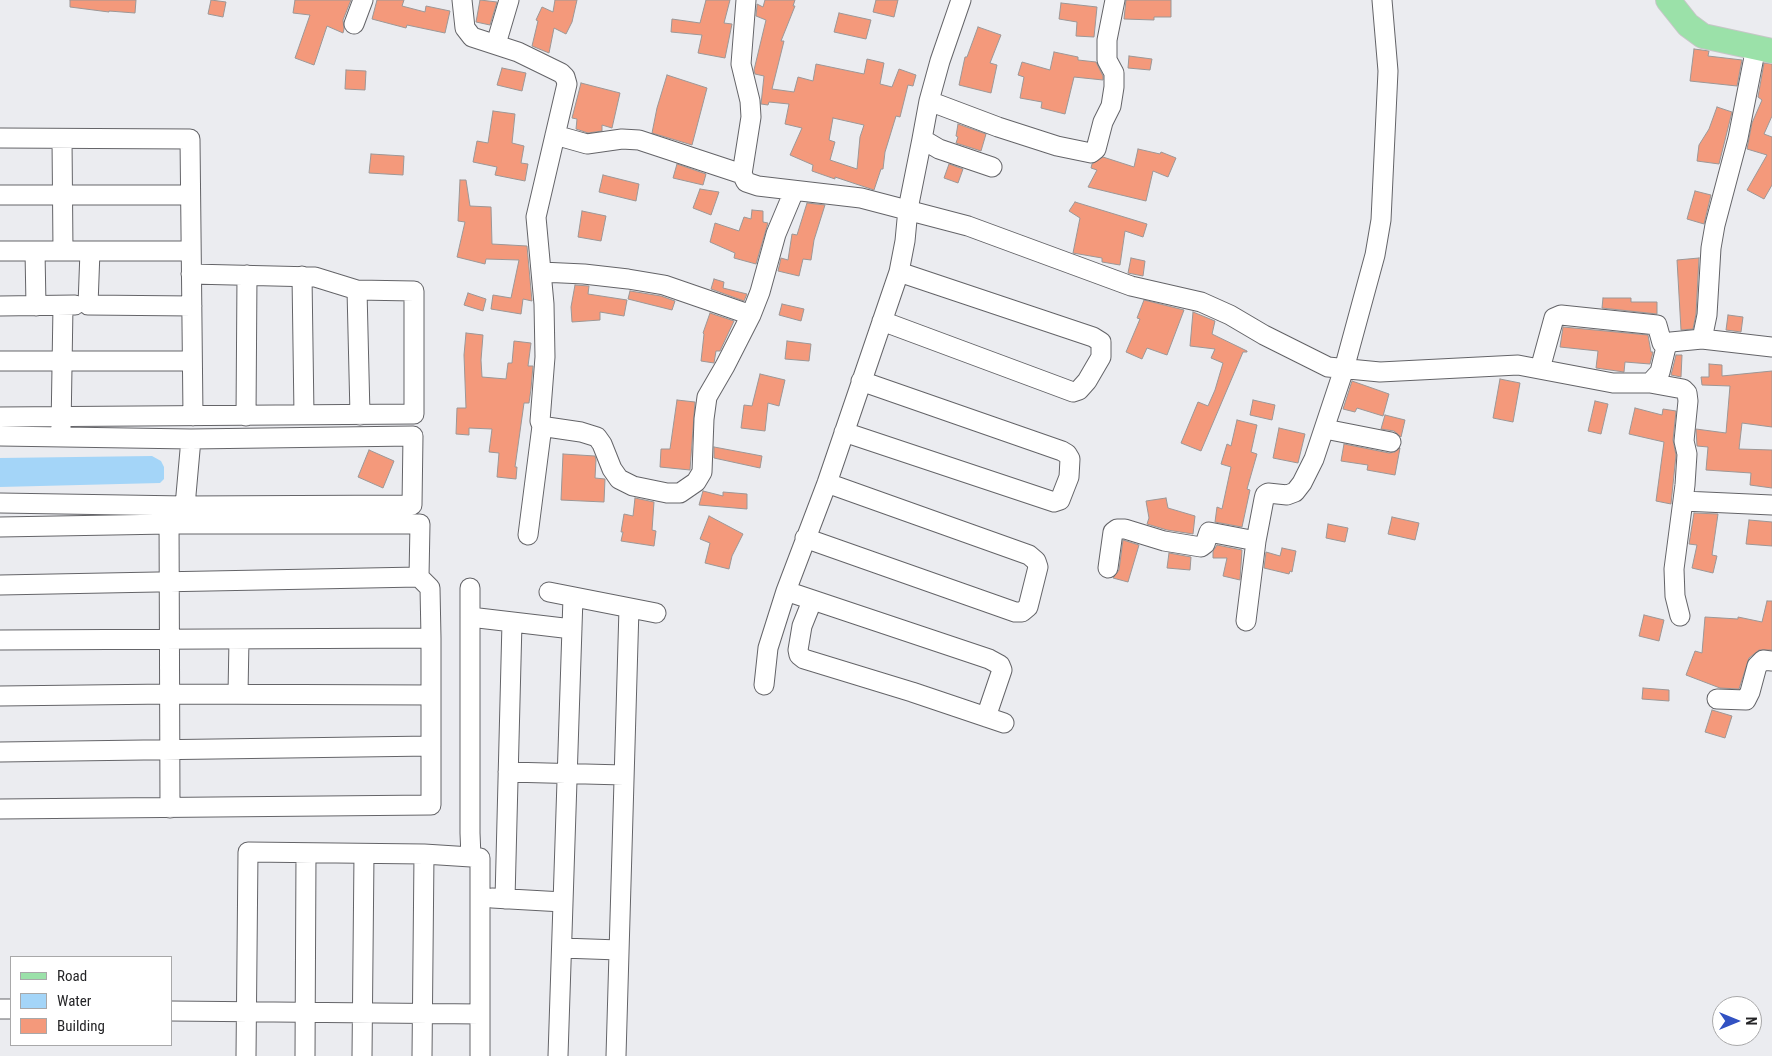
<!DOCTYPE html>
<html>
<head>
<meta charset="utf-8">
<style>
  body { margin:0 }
  #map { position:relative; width:1772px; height:1056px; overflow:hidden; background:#ebecf0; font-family:"Roboto Condensed",sans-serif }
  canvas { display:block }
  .legend { position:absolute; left:10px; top:956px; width:162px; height:90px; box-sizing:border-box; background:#fff; border:1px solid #a8a8a9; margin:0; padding:6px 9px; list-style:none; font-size:15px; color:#252527 }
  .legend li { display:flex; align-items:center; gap:10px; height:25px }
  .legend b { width:25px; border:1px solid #a8a8a9 }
  .north { position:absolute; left:1712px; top:996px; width:50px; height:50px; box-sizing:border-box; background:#fff; border:1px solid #a8a8a9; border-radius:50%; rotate:90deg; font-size:14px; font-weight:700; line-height:20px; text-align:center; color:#252527 }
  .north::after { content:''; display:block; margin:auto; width:18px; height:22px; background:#3252c3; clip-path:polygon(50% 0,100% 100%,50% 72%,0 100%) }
</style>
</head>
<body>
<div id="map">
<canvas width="1772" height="1056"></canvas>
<ul class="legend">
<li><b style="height:6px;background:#9be1a9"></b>Road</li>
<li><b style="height:14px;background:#a4d5f8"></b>Water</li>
<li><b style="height:14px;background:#f4997b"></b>Building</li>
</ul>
<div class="north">N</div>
</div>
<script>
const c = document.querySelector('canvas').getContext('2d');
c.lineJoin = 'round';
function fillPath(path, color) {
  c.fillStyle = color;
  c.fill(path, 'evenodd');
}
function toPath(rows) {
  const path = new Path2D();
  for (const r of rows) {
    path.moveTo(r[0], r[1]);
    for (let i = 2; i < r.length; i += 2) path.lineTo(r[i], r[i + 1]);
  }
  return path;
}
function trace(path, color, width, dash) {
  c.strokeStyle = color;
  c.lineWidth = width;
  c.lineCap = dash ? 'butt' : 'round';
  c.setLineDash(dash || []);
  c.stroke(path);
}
fillPath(toPath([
  [152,456,161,461,164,467,164,479,160,483,0,487,0,458]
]), '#a4d5f8');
const building = toPath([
  [70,0,136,0,135,13,109,11,109,12,70,7,70,0],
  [211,0,226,2,223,17,208,14,211,0],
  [295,0,351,0,343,20,344,29,343,33,327,26,314,65,295,58,310,15,293,13,295,0],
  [377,0,404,0,402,6,425,12,426,6,450,11,445,33,407,25,406,28,372,19,377,0],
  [480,0,497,2,490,25,476,22,480,0],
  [555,0,577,0,572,22,566,34,554,28,549,53,532,46,538,21,536,20,542,7,553,12,555,0],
  [706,0,730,0,724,23,732,24,725,58,698,53,702,35,671,32,672,19,700,23,706,0],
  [765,0,795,0,793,6,795,6,781,41,784,41,772,89,794,92,798,77,813,81,816,64,864,74,867,59,884,63,880,84,892,87,899,69,916,75,913,86,908,85,900,117,896,116,885,152,883,169,881,169,874,190,835,177,835,179,812,171,813,165,790,155,802,128,785,124,789,104,769,102,768,105,761,104,764,76,755,74,754,70,766,20,756,16,757,6,757,4,763,7,765,0],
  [833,118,864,125,860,137,857,169,830,160,835,142,829,140,833,118],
  [876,0,898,0,894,17,873,12,876,0],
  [1126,0,1171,0,1171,17,1154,17,1154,20,1124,19,1126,0],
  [1061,3,1097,7,1094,37,1076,36,1077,22,1059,19,1061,3],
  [839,13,871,20,866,39,834,32,839,13],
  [978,27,1001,35,990,63,997,65,991,93,959,85,965,57,967,57,978,27],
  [1694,49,1709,51,1708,56,1742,60,1737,86,1690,81,1694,49],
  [1054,52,1078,57,1078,60,1096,62,1103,76,1103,80,1074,77,1065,114,1041,108,1042,102,1020,98,1024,77,1018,75,1022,62,1050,70,1054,52],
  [1129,56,1152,59,1150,70,1128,68,1129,56],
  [1764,63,1772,64,1772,116,1764,134,1772,137,1772,185,1764,199,1747,190,1767,155,1747,149,1752,123,1762,100,1758,97,1764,63],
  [502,68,526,73,522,91,497,85,502,68],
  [346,70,366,71,365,90,345,89,346,70],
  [667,75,707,88,692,145,652,133,657,108,667,75],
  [581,83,620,93,612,128,602,125,602,131,588,133,576,129,577,119,572,118,581,83],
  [1717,107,1732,112,1719,164,1697,161,1699,145,1709,129,1717,107],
  [493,111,515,114,512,143,524,146,521,163,528,164,525,181,495,175,497,167,473,162,477,141,488,143,493,111],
  [958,124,986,134,981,151,956,143,958,137,956,136,958,124],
  [1138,149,1160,154,1161,152,1176,158,1168,177,1153,171,1146,201,1088,187,1097,170,1091,168,1092,164,1103,157,1134,167,1138,149],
  [371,154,404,156,403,175,369,173,371,154],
  [677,164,706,174,703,185,673,178,677,164],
  [949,164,963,169,958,183,944,178,949,164],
  [603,175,639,184,636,201,599,192,603,175],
  [460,180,466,180,470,206,491,207,492,244,527,246,532,301,523,299,521,314,491,309,493,295,511,298,519,260,486,259,485,264,457,257,465,222,458,221,460,180],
  [700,189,719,192,711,215,693,208,700,189],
  [1695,191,1711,195,1704,224,1687,219,1695,191],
  [1075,202,1147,224,1143,237,1125,231,1120,265,1102,262,1102,258,1073,253,1080,218,1069,211,1075,202],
  [807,203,825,205,814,240,811,260,803,259,799,276,778,271,781,258,788,260,792,234,797,235,807,203],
  [752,210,763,211,763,222,768,223,756,264,734,258,735,253,710,242,715,223,739,231,744,217,751,219,752,210],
  [582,211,606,216,601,241,578,237,582,211],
  [1131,258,1145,261,1143,276,1128,273,1131,258],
  [1699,258,1696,314,1693,329,1681,330,1677,260,1699,258],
  [714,279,724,282,723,288,747,294,744,301,711,289,714,279],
  [575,285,589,286,588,294,627,300,624,316,600,312,600,320,572,322,571,307,575,285],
  [630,291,661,296,675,301,672,310,628,299,630,291],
  [468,293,486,299,483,311,464,305,468,293],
  [1603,298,1631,298,1631,302,1657,302,1657,314,1602,308,1603,298],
  [1144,300,1184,310,1167,355,1147,348,1142,359,1126,352,1140,319,1137,318,1144,300],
  [782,304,804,309,801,321,779,315,782,304],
  [1193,312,1215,321,1212,334,1247,351,1247,352,1243,352,1201,451,1181,443,1198,402,1208,406,1215,390,1223,363,1211,358,1215,349,1190,346,1193,312],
  [710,313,734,321,720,351,716,351,714,363,701,361,704,334,703,333,710,313],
  [1728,315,1743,317,1741,332,1726,330,1728,315],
  [1563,327,1648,335,1651,352,1653,352,1650,364,1625,362,1624,372,1596,368,1598,351,1560,347,1563,327],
  [466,333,483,335,481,360,482,377,506,379,508,363,512,363,514,341,531,343,528,366,533,366,531,389,529,403,524,403,515,467,517,467,516,479,497,477,499,453,489,452,492,429,469,428,469,435,456,434,457,408,466,408,464,355,466,333],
  [787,341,811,344,809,361,785,359,787,341],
  [1676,355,1682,355,1681,377,1671,375,1676,355],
  [1709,364,1722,365,1722,376,1772,371,1772,427,1742,423,1739,449,1772,450,1772,488,1750,485,1751,473,1706,470,1708,447,1697,446,1696,429,1726,433,1730,386,1702,385,1701,377,1709,377,1709,364],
  [760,374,785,380,779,406,768,403,765,431,741,428,744,405,752,406,760,374],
  [1500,379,1520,383,1513,422,1493,418,1500,379],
  [1352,381,1389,394,1383,416,1357,408,1355,412,1343,409,1352,381],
  [677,400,695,402,690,470,660,467,661,449,670,449,677,400],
  [1253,400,1275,405,1272,420,1250,415,1253,400],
  [1595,401,1608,404,1601,434,1588,431,1595,401],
  [1635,408,1662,415,1663,409,1676,411,1673,440,1676,455,1671,504,1656,501,1664,442,1629,434,1635,408],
  [1385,415,1405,420,1401,437,1394,431,1381,429,1385,415],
  [1237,420,1257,425,1251,452,1257,454,1247,489,1250,490,1242,527,1215,522,1217,507,1222,509,1231,467,1221,464,1227,444,1231,446,1237,420],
  [1279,428,1305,434,1298,463,1273,458,1279,428],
  [1344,444,1389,453,1395,452,1400,448,1395,475,1367,470,1368,465,1341,461,1344,444],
  [714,447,762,456,760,468,714,458,714,447],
  [369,450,394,461,383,488,358,477,369,450],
  [563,454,595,456,596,460,595,478,605,479,604,502,561,500,563,454],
  [703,491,723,496,723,492,747,494,747,509,699,505,703,491],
  [635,498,654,502,652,530,656,531,654,546,621,541,623,532,621,532,624,514,633,516,635,498],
  [1166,498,1168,508,1195,516,1193,534,1167,530,1147,524,1149,518,1146,501,1166,498],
  [1694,513,1718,514,1712,555,1717,556,1713,573,1692,568,1697,545,1689,544,1694,513],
  [709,516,743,534,732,556,729,569,705,563,710,543,700,539,709,516],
  [1392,517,1419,523,1415,540,1388,534,1392,517],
  [1749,520,1772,522,1772,546,1746,544,1749,520],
  [1328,524,1348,528,1345,542,1326,538,1328,524],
  [1123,540,1139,545,1128,582,1113,578,1119,570,1123,540],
  [1217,545,1242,550,1240,580,1223,576,1227,558,1213,558,1213,551,1217,545],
  [1282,548,1296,551,1292,572,1290,571,1289,574,1264,568,1266,552,1280,556,1282,548],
  [1169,553,1191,557,1190,570,1167,568,1169,553],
  [1767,601,1772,601,1772,650,1759,650,1749,658,1739,689,1720,688,1686,675,1695,651,1702,653,1705,617,1738,619,1738,617,1762,622,1767,601],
  [1644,615,1664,620,1659,641,1639,636,1644,615],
  [1643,688,1669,690,1669,701,1642,699,1643,688],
  [1712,710,1732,716,1725,738,1705,732,1712,710]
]);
fillPath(building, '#f4997b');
trace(building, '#9c9796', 1);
const minor = toPath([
  [462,0,465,28,472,37,518,52,561,73,565,77,567,84,536,217,544,304,545,357,540,421,542,426,547,427,581,432,597,437,602,444,612,469,619,479,633,486,667,493,680,493,696,482,702,472,704,419,707,397,725,366,751,315,760,292,776,234,794,191],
  [746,0,741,64,750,101,751,117,742,174,746,182,758,186,861,198,968,226,1131,286,1201,302,1230,315,1264,335,1328,367,1380,372,1518,365,1613,383,1650,383,1660,372,1666,347,1671,342,1702,339,1772,347],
  [961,0,940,61,929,101,998,127,1057,146,1091,153,1096,149,1103,122,1111,106,1114,87,1114,73,1107,60,1107,40,1115,0],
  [354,24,363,0],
  [496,44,509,0],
  [929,101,922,139,939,149,992,167],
  [555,135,587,144,622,139,639,140,742,174],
  [0,138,190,139,193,416],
  [62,139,63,251],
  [0,195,190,195],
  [0,251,191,251],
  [35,251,36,306],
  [90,251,88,305,192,306],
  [541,272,584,274,628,279,664,285,751,315],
  [302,276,304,415],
  [357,290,360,415],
  [0,306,75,305],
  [882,321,1073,392,1079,390,1087,381,1101,357,1101,342,1093,337,899,272],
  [1702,339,1707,315,1711,248,1715,225,1738,138,1756,47],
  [0,361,192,361],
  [1540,369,1554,318,1561,315,1657,325,1662,343,1666,347],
  [1650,383,1683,389,1687,393,1688,401,1684,441,1687,454,1685,485,1674,569,1675,596,1680,616],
  [246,416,247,275],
  [0,417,414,414,414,291,357,290,315,277,191,274],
  [61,429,63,306],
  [1325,429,1391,442],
  [844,432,1054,502,1060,500,1069,477,1070,459,1067,454,1062,451,861,381],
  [0,436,191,439,185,506,0,503],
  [1683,501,1772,505],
  [185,506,412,505,413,436,191,439],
  [169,511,170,808],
  [0,527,169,524,420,524,419,577,0,585],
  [528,535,542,426],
  [805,538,1015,612,1022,612,1028,607,1038,567,1036,561,1029,555,827,483],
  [1108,568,1113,532,1117,529,1125,529,1164,541,1201,547,1205,544,1209,532,1256,541],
  [419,577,430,588,431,638],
  [470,588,470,833,471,857,480,858,480,1056],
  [786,591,989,659,1000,665,1002,670,986,717],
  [549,592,656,613],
  [812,601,802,626,798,650,799,655,804,659,912,692,1004,723],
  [470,617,572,629],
  [1246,621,1256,541,1264,499,1265,495,1268,493,1287,495,1295,492,1302,483,1314,459,1344,369,1375,255,1381,220,1388,71,1382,0],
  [0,640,431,638,431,805,0,809],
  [764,685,768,648,786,591,827,483,899,272,905,241,908,209,922,139],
  [238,694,239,639],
  [0,696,169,694,431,695],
  [1717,699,1746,700,1750,692,1757,666,1763,660,1772,661],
  [0,752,431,746],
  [508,772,624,775],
  [492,898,563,902],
  [505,899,512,622],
  [562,948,619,950],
  [0,1009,11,1009],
  [171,1011,480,1014],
  [246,1056,248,852,424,854,471,857],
  [305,1056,306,853],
  [362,1056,364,854],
  [422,1056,424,854],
  [558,1056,573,597],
  [616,1056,629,608]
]);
const major = toPath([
  [1668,0,1688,25,1703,36,1772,51]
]);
trace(minor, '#646468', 21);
trace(major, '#c6c6c7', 26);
trace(minor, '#fff', 19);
trace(major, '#9be1a9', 24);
</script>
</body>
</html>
